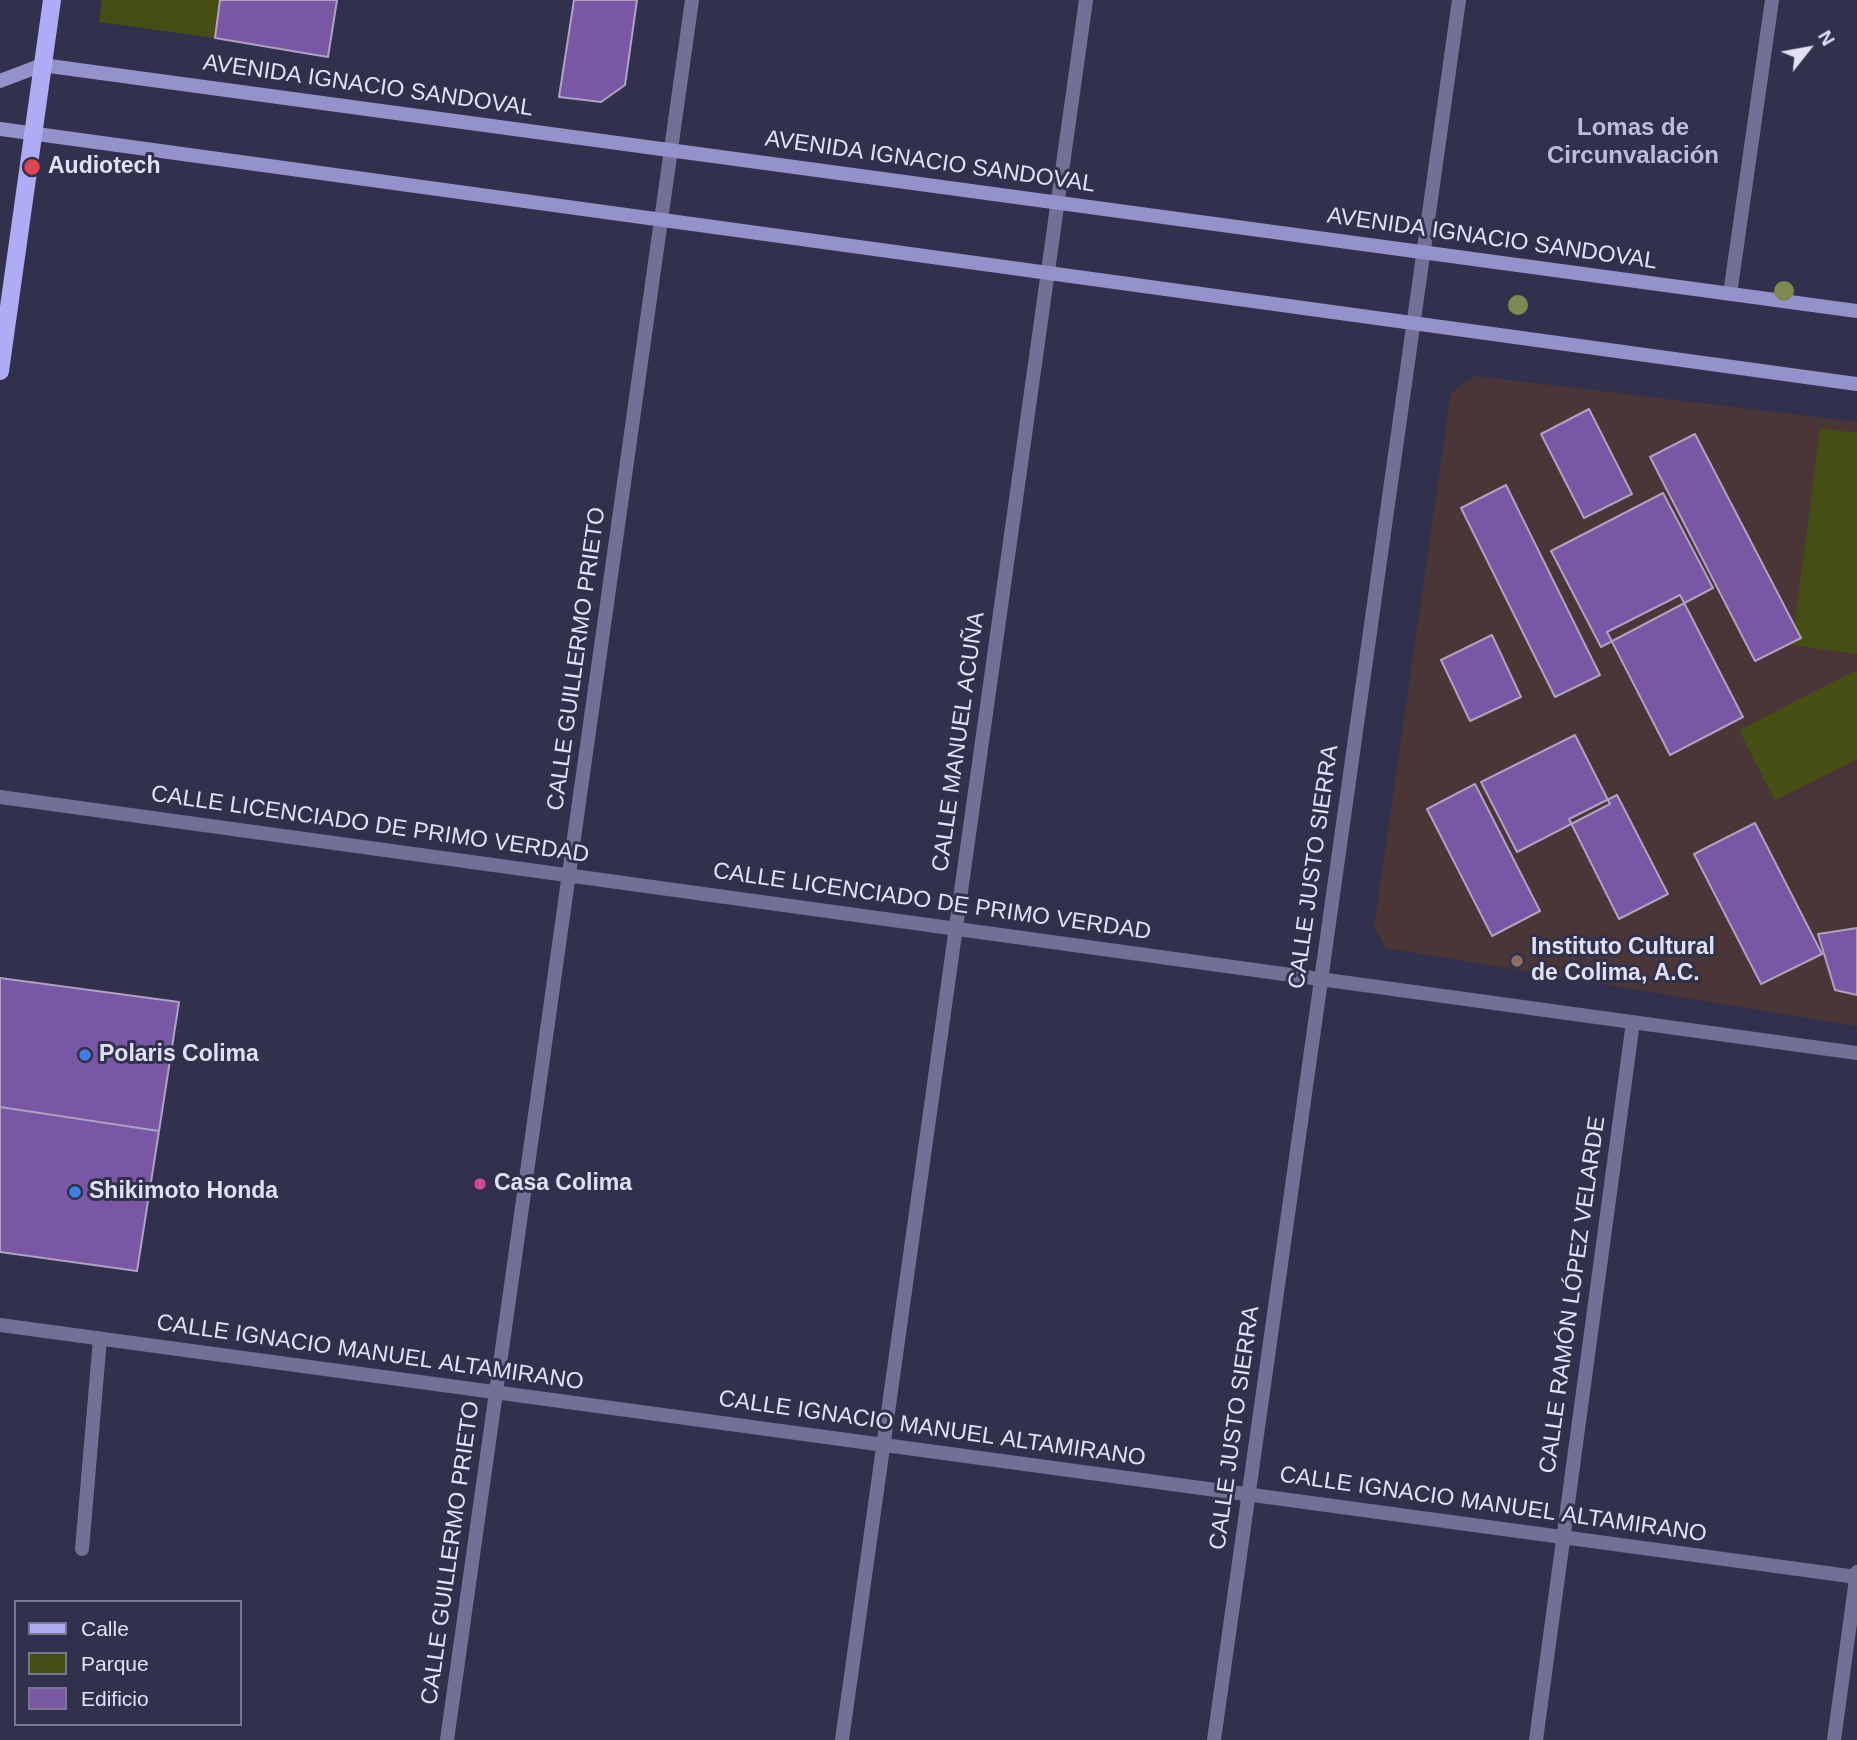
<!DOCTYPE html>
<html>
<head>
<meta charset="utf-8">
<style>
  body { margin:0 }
  #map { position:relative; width:1857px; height:1740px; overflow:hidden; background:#32314d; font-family:Arial,sans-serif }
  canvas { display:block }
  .legend { position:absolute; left:14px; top:1600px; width:228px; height:126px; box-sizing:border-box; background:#32314d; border:2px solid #78778f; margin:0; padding:9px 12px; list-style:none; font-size:21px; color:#e1e1f3 }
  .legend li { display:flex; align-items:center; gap:14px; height:35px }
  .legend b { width:35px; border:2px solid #78778f }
  .north { position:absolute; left:1773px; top:14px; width:70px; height:70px; -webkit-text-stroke:5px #32314d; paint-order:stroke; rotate:59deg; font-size:19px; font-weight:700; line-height:28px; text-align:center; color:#e1e1f3 }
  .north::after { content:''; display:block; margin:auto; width:24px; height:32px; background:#e1e1f3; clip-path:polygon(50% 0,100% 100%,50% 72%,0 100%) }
</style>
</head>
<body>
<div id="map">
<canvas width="1857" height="1740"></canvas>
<ul class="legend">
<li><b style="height:9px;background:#aeacf5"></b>Calle</li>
<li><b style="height:19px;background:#454f14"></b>Parque</li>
<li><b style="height:19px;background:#7957a5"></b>Edificio</li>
</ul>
<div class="north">N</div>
</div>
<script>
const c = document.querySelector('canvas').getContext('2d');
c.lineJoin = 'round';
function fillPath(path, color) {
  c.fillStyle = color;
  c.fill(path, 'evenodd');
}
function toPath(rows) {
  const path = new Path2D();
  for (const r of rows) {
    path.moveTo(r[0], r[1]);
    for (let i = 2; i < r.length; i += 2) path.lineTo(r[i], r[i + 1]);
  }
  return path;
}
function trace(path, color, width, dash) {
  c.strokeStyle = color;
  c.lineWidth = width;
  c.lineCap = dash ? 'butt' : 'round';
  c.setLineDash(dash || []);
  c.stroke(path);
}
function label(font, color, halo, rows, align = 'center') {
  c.font = font + ' Arial,sans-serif';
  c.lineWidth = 6;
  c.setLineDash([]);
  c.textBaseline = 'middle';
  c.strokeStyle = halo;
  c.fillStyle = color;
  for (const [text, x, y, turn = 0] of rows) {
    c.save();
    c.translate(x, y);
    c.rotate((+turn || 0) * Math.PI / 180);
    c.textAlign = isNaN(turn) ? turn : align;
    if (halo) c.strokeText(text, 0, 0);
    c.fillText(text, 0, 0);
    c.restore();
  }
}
fillPath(toPath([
  [1475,376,1857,422,1857,1026,1386,948,1374,927,1451,393]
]), '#4b3637');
fillPath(toPath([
  [102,0,220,0,215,38,99,22],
  [1820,428,1857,433,1857,654,1792,645],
  [1857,670,1857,759,1775,800,1739,730]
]), '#454f14');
const building = toPath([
  [220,0,337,0,328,57,215,38,220,0],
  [574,0,637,0,625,85,601,102,559,97,574,0],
  [1589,409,1632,494,1584,518,1541,434,1589,409],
  [1695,434,1801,638,1755,661,1650,457,1695,434],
  [1506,485,1600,675,1555,697,1461,508,1506,485],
  [1663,493,1713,588,1601,647,1551,551,1663,493],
  [1680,595,1743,717,1670,755,1607,632,1680,595],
  [1492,635,1521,697,1470,721,1441,660,1492,635],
  [1575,735,1610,804,1517,852,1481,782,1575,735],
  [1475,784,1540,911,1492,936,1427,809,1475,784],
  [1617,795,1668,894,1619,919,1569,819,1617,795],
  [1755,823,1822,954,1761,984,1694,854,1755,823],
  [1857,928,1857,995,1835,990,1818,934,1857,928],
  [0,978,179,1002,159,1131,0,1107,0,978],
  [0,1107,159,1131,137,1271,0,1252,0,1107]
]);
fillPath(building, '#7957a5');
trace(building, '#aea1c2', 2);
trace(toPath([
  [82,1549,100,1339]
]), '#727195', 14);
trace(toPath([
  [1730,294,1772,0],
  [0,797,1857,1053],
  [0,1325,1857,1577],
  [447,1740,692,0],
  [842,1740,1086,0],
  [1214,1740,1459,0],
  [1536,1740,1633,1022],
  [1834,1740,1857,1572]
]), '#727195', 14);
trace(toPath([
  [0,81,42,65,1857,311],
  [0,129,1857,384]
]), '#9492cb', 14);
trace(toPath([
  [0,371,52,0]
]), '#aeacf5', 18);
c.fillStyle = '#7d8950';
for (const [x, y] of [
  [1784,291],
  [1518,305]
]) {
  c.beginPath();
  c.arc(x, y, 10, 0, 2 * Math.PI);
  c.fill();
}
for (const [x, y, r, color] of [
  [32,167,9,"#e0444e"],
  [1517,961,7,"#8d6e63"],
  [85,1055,7,"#3f7fe0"],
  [480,1184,7,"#d1479c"],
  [75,1192,7,"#3f7fe0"]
]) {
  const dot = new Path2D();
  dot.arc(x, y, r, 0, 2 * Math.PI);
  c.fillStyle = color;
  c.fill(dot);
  trace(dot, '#32314d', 2.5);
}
label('23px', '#e1e1f3', '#32314d', [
  ["AVENIDA IGNACIO SANDOVAL",368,86,8],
  ["AVENIDA IGNACIO SANDOVAL",930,162,8],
  ["AVENIDA IGNACIO SANDOVAL",1492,239,8],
  ["CALLE GUILLERMO PRIETO",577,659,-82],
  ["CALLE MANUEL ACUÑA",959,742,-82],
  ["CALLE LICENCIADO DE PRIMO VERDAD",370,825,8],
  ["CALLE JUSTO SIERRA",1314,867,-82],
  ["CALLE LICENCIADO DE PRIMO VERDAD",932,902,8],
  ["CALLE RAMÓN LÓPEZ VELARDE",1573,1295,-82],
  ["CALLE IGNACIO MANUEL ALTAMIRANO",370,1353,8],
  ["CALLE JUSTO SIERRA",1235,1428,-82],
  ["CALLE IGNACIO MANUEL ALTAMIRANO",932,1429,8],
  ["CALLE IGNACIO MANUEL ALTAMIRANO",1493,1505,8],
  ["CALLE GUILLERMO PRIETO",451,1553,-82]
]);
label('bold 23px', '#e1e1f3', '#32314d', [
  ["Audiotech",48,167],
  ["Instituto Cultural",1531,948],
  ["de Colima, A.C.",1531,974],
  ["Polaris Colima",99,1055],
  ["Casa Colima",494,1184],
  ["Shikimoto Honda",89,1192]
], 'left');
label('bold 24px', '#bcbcde', '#32314d', [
  ["Lomas de",1633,128],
  ["Circunvalación",1633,156]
]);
</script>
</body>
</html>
